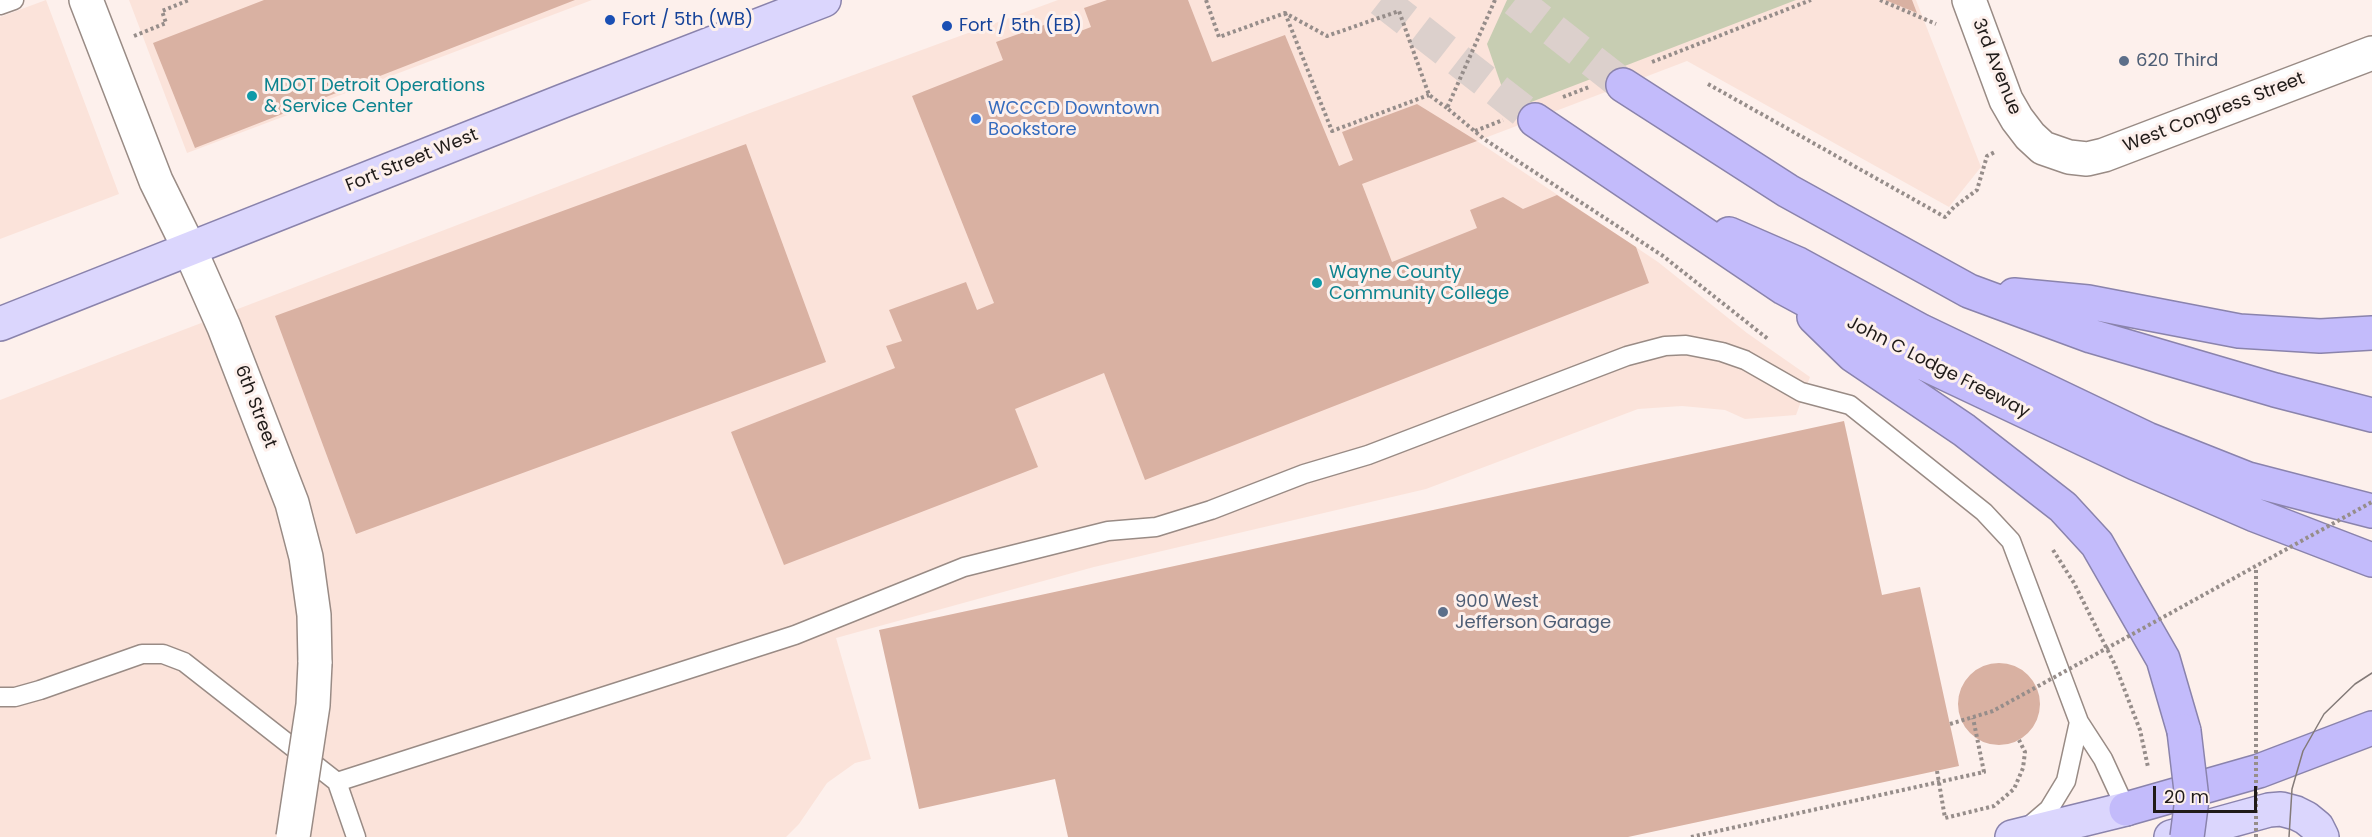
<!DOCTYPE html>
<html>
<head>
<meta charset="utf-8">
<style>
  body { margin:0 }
  #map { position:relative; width:2372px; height:837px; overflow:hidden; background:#fdf0ec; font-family:Poppins,sans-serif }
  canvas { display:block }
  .scale { position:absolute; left:2153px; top:786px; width:104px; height:27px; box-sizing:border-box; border:3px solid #201b19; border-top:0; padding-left:8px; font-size:18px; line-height:21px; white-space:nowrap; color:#201b19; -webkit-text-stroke:4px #fdf0ec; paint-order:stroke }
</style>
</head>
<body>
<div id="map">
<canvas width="2372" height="837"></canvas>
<div class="scale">20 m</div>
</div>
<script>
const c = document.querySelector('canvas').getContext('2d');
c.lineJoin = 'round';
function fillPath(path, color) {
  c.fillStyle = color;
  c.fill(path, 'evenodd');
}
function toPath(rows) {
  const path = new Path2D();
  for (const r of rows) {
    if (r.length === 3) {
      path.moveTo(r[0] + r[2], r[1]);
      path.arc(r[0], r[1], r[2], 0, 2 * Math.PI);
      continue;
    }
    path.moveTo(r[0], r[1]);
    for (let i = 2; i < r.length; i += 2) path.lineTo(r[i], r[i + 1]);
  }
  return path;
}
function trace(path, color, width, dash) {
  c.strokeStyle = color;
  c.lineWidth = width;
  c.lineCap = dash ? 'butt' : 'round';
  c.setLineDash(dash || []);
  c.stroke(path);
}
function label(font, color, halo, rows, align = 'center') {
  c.font = font + ' Poppins,sans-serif';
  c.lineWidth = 6;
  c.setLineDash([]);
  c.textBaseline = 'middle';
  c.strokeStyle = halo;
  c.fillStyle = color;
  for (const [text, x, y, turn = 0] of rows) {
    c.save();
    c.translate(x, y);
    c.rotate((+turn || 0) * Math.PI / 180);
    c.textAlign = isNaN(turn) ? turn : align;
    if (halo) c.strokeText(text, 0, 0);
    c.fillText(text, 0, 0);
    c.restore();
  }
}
fillPath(toPath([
  [46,0,119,194,0,239,0,17],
  [129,0,592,0,187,153],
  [1058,0,1916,0,1981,167,1949,207,1687,61,1477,141,1658,262,1747,333,1810,377,1796,415,1745,419,1725,410,1682,406,1638,409,1426,489,1094,567,836,638,871,759,855,763,827,783,799,824,786,837,0,837,0,400,750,113]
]), '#fbe3da');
fillPath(toPath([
  [1507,0,1796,0,1526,104,1506,99,1487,44]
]), '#c7cdb2');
fillPath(toPath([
  [264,0,575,0,195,148,153,43],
  [1107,0,1188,0,1212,62,1285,35,1339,166,1353,160,1342,132,1417,104,1477,141,1362,184,1392,262,1477,228,1470,210,1503,197,1523,209,1557,195,1636,247,1649,283,1145,480,1104,373,1015,409,1038,467,784,565,731,432,895,368,886,346,902,341,889,310,966,282,977,310,994,303,912,96,1003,60,996,42,1072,15,1078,32,1091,27,1084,8],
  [1885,0,1912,0,1917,13],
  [746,144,826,362,356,534,275,316],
  [1844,421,1882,595,1920,587,1959,766,1628,837,1068,837,1055,779,919,809,879,630],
  [1999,704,41]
]), '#d9b1a2');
trace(toPath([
  [1381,0,1535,120],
  [1515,0,1623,85]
]), '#dcd0cc', 33, [33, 16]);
const service = toPath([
  [0,5,14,0],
  [0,697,15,697,40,690,142,654,163,654,184,662,337,782,356,837],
  [337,782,795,635,964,567,1108,531,1156,527,1211,510,1304,474,1368,455,1627,356,1665,346,1686,345,1722,352,1745,360,1801,392,1850,405,1984,512,2011,541,2079,722,2103,759,2126,809],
  [2028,827,2049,809,2066,781,2079,722]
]);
const minor = toPath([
  [1969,0,2006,100,2017,119,2030,136,2043,148,2069,157,2087,159,2104,155,2372,53],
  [190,250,224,327,292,503,306,557,314,615,315,663]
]);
const tertiary = toPath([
  [86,0,156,181,190,250]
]);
const primary = toPath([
  [0,324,563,101,824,0],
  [2012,837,2126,809],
  [2171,837,2269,810,2281,809,2296,813,2306,818,2317,827,2322,837]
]);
const motorway = toPath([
  [1623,85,1788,191,1969,291,2091,336,2275,390,2372,415],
  [1535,120,1784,288,1921,362,2135,463,2255,515,2372,560],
  [1729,234,1798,264,1921,331,2147,439,2248,479,2372,511],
  [2014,295,2088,302,2239,331,2320,336,2372,333],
  [1814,317,1853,355,1964,430,2063,507,2097,544,2163,659,2184,731],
  [2126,809,2259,771,2372,728]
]);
trace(service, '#998b85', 21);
trace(minor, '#998b85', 36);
trace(tertiary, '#998b85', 36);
trace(primary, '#8a83ac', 36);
trace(motorway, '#8a83ac', 36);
trace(toPath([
  [1206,0,1219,37,1285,13,1327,36,1399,11,1429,95,1447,108],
  [1495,0,1447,108,1484,139,1663,256,1768,339],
  [1880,0,1936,24],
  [1285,13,1332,131,1429,95],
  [134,36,166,23,162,11,189,0],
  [1652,62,1811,0],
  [1708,84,1945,217,1954,207,1977,190,1987,156,1995,152],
  [1563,97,1589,87],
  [1475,131,1503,120],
  [2053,550,2074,583,2115,665,2140,730,2148,767],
  [1937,771,1945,818,1994,806,2014,789,2023,768,2025,752,2019,740]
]), '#968d8a', 4, [3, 3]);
trace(service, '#fff', 18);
trace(minor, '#fff', 33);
trace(tertiary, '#fff', 33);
trace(primary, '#dbd6fd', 33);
trace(motorway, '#c3bbfb', 33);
trace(toPath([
  [2289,837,2292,789,2303,751,2324,714,2355,684,2372,673]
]), '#837a78', 1.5);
const minorBridge = toPath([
  [293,837,313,705,315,663]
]);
const motorwayBridge = toPath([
  [2184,731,2192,799,2187,837]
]);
trace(minorBridge, '#998b85', 36, []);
trace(motorwayBridge, '#8a83ac', 36, []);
trace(toPath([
  [1950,724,1993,711,2372,502],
  [1691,837,1984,772,1973,718],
  [2256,837,2256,567]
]), '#968d8a', 4, [3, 3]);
trace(minorBridge, '#fff', 33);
trace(motorwayBridge, '#c3bbfb', 33);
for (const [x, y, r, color] of [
  [610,20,6,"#1a4fb4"],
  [947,26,6,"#1a4fb4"],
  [2124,61,6,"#5c6f8a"],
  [252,96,6,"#0f9aa8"],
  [976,119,6,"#3f7fe0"],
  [1317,283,6,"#0f9aa8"],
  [1443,612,6,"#5c6f8a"]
]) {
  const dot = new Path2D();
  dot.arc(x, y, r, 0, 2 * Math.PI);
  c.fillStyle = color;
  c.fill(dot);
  trace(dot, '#fdf0ec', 2);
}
label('18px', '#164399', '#fdf0ec', [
  ["Fort / 5th (WB)",622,20],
  ["Fort / 5th (EB)",959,26]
], 'left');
label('18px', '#4e5e75', '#fdf0ec', [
  ["620 Third",2136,61],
  ["900 West",1455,602],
  ["Jefferson Garage",1455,623]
], 'left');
label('18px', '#201b19', '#fdf0ec', [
  ["3rd Avenue",1996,67,68],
  ["West Congress Street",2214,113,-21],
  ["Fort Street West",412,161,-22],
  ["John C Lodge Freeway",1938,368,27],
  ["6th Street",255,407,69]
]);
label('18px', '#0d838f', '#fdf0ec', [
  ["MDOT Detroit Operations",264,86],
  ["& Service Center",264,107],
  ["Wayne County",1329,273],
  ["Community College",1329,294]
], 'left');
label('18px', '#366cbe', '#fdf0ec', [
  ["WCCCD Downtown",988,109],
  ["Bookstore",988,130]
], 'left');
</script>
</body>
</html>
